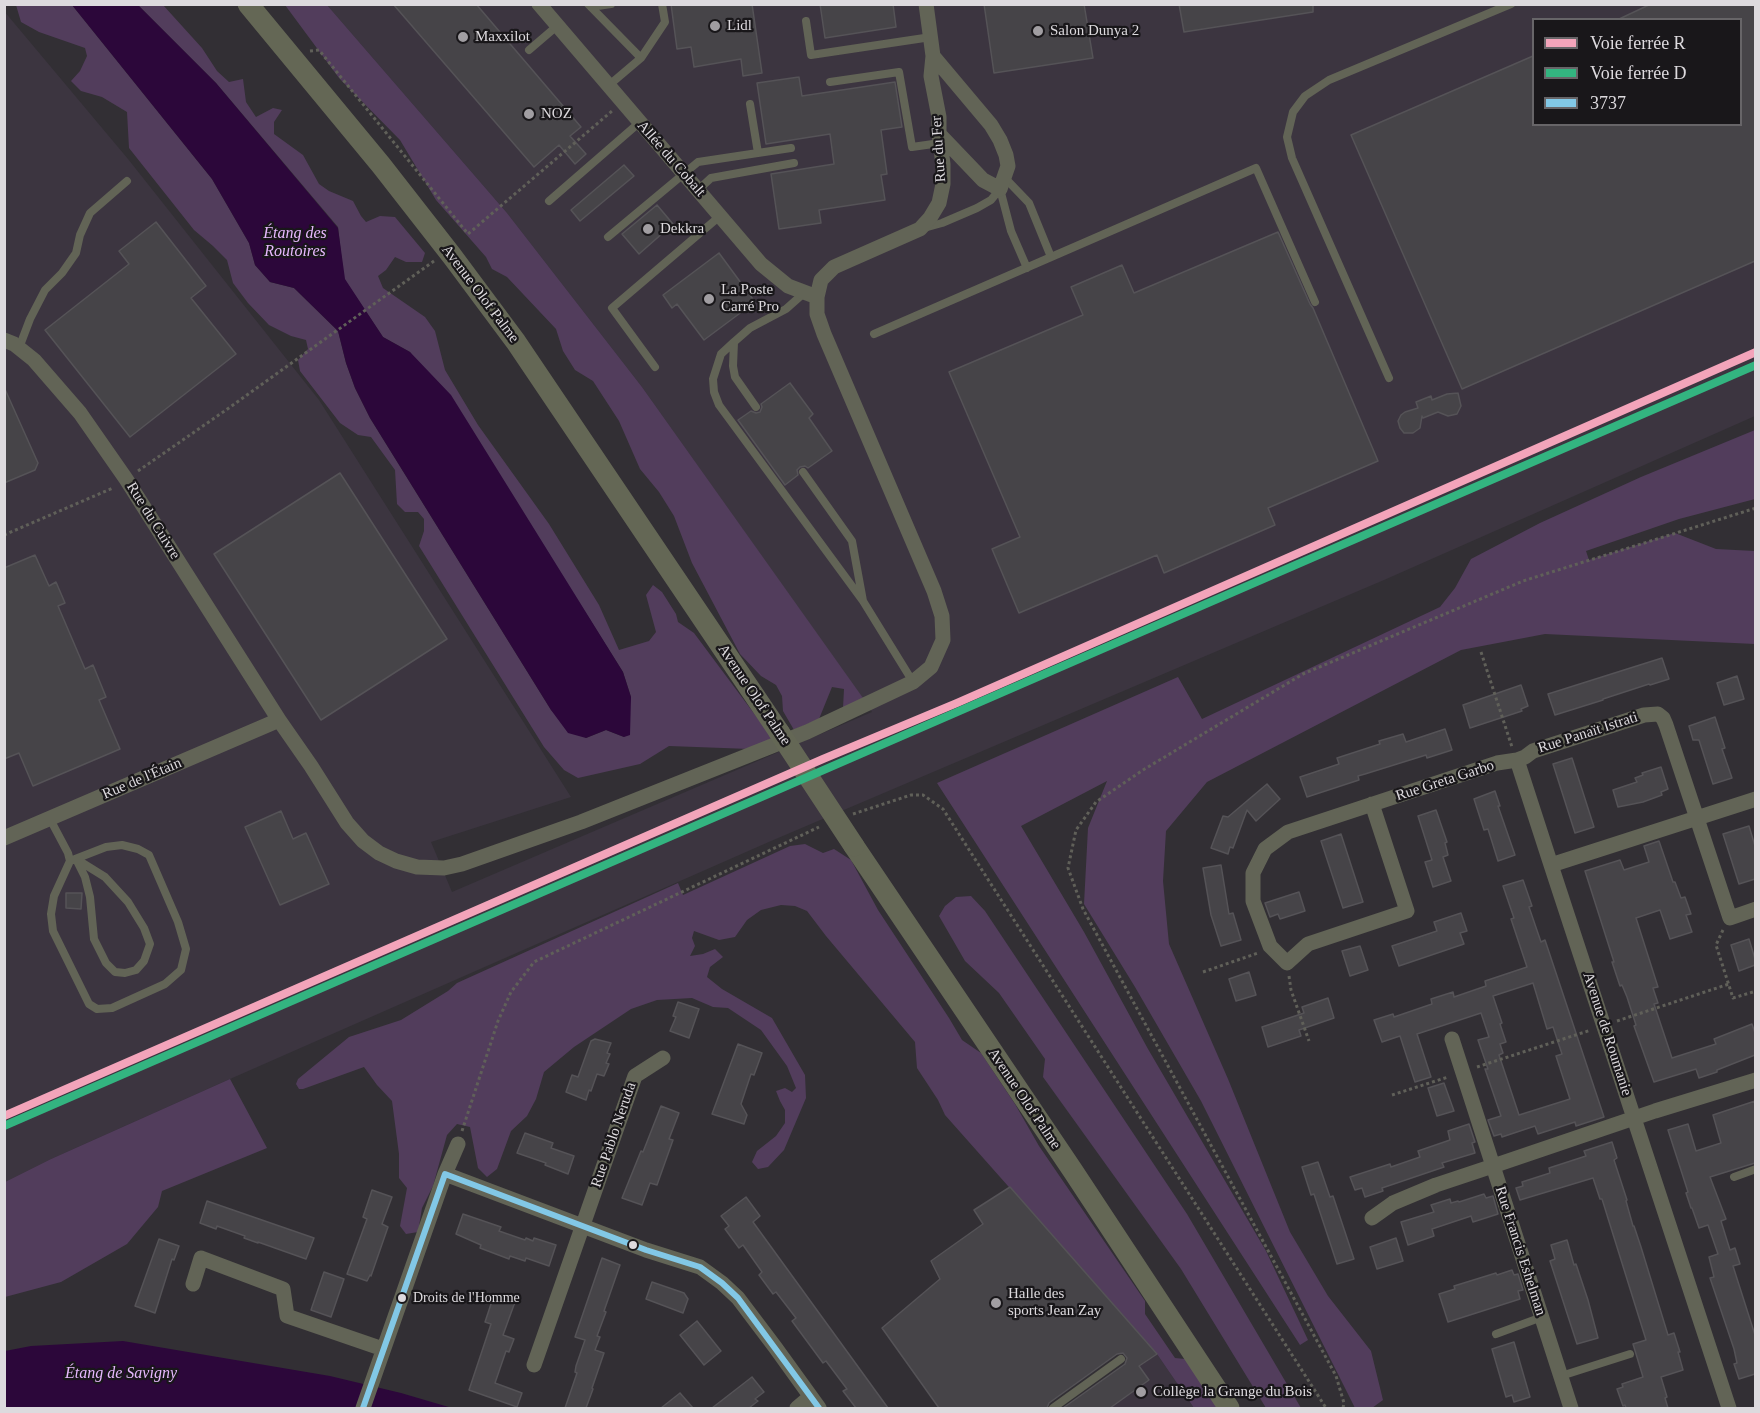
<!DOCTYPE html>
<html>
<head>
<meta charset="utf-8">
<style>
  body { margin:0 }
  #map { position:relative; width:1760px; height:1413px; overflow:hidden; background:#322f34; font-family:Georgia,serif }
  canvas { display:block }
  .frame { position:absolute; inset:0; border:6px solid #dddade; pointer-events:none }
  .legend { position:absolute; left:1532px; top:18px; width:210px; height:108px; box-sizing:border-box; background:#19171a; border:2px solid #676568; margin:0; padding:8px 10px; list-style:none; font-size:18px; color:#dddade }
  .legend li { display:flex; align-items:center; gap:12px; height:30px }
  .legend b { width:30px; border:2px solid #676568 }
</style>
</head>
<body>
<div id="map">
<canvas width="1760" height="1413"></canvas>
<div class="frame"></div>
<ul class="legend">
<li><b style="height:8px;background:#f3a4ba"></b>Voie ferrée R</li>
<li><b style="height:8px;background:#33b480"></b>Voie ferrée D</li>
<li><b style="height:8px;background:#82c8e6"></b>3737</li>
</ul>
</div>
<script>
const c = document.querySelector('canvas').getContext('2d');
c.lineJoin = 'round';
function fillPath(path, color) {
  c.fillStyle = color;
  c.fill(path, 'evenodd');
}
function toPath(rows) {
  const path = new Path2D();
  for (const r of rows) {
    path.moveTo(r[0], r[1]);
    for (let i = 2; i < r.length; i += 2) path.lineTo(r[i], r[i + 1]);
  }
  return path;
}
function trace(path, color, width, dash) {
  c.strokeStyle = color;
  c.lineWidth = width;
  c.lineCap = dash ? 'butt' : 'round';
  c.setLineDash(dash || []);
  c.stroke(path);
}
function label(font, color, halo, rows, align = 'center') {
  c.font = font + ' Georgia,serif';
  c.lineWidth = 4.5;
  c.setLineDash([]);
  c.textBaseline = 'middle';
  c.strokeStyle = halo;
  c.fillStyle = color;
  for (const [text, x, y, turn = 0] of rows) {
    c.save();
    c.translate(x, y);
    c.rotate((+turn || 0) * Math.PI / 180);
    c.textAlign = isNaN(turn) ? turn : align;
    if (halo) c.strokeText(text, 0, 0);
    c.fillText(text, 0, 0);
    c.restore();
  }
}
fillPath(toPath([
  [327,5,1755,5,1755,416,1384,580,771,841,230,1079,51,1159,5,1182,4,11,128,159,319,400,571,797,431,842,452,892,872,712,642,387,507,213],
  [1534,20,1740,20,1740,124,1534,124],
  [1157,1354,1194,1408,1074,1408]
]), '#3c3540');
fillPath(toPath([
  [16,5,72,5,212,179,249,243,255,265,270,282,294,288,338,331,346,363,355,388,370,418,551,710,586,738,606,730,624,737,631,697,623,672,582,607,410,352,383,337,344,279,338,227,216,83,138,5,163,5,202,48,217,71,229,82,243,79,246,102,256,117,273,108,282,110,274,122,274,134,303,155,319,184,329,191,353,201,361,216,366,222,380,216,395,217,425,253,422,262,406,262,395,257,386,270,378,276,383,288,425,317,435,331,445,370,478,425,549,524,599,605,619,650,649,641,656,632,646,595,653,585,662,592,676,614,678,622,694,633,773,739,750,749,669,746,640,764,578,778,564,770,544,747,419,546,424,531,424,519,418,512,405,512,397,504,395,470,371,437,358,435,340,423,300,371,298,360,308,349,306,340,291,336,269,325,248,303,233,283,227,260,213,246,194,230,129,148,127,112,102,97,81,91,71,81,80,71,87,56,85,48,39,32,21,22],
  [285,5,327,5,507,213,642,387,863,698,843,708,844,689,832,687,819,719,794,730,783,711,782,696,776,685,761,676,740,654,692,563,674,516,659,492,640,469,619,421,593,381,575,370,563,351,556,329,507,277,492,269,486,257,436,200,400,140,339,78],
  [1755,430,1755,499,1679,519,1586,551,1589,560,1675,533,1716,549,1755,551,1755,644,1545,634,1461,650,1207,782,1166,831,1163,881,1169,944,1228,1079,1290,1232,1328,1296,1371,1351,1383,1400,1372,1408,1355,1408,1201,1101,1135,987,1084,904,1088,828,1107,781,1021,826,1084,932,1148,1049,1266,1251,1308,1340,1300,1345,937,783,1178,677,1202,719,1440,607,1455,588,1471,559,1540,523,1641,477],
  [805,844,823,853,834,849,851,860,878,910,949,1018,962,1040,981,1053,1015,1104,1039,1146,1145,1301,1145,1314,1175,1358,1185,1359,1218,1408,1194,1408,1157,1354,945,1115,938,1100,917,1068,915,1042,826,936,807,911,795,906,781,905,761,910,747,920,735,937,719,940,694,931,692,938,695,946,690,956,703,954,715,949,723,957,710,967,707,977,722,989,772,1018,805,1075,806,1098,784,1150,768,1167,758,1169,752,1162,757,1151,776,1136,785,1123,785,1110,780,1101,776,1091,785,1088,792,1092,796,1088,787,1066,761,1030,728,1008,713,1007,692,998,657,1000,631,1009,574,1047,544,1072,536,1099,527,1116,511,1131,497,1169,487,1177,478,1168,470,1127,457,1124,447,1135,433,1186,422,1208,418,1232,406,1234,400,1226,407,1188,399,1178,399,1154,392,1101,377,1085,364,1067,303,1089,299,1089,296,1084,298,1079,349,1037,401,1020,448,991,457,983,678,883,683,895,790,846],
  [971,896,985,911,1187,1214,1301,1408,1266,1408,1181,1269,1043,1077,1045,1059,999,993,965,961,939,916,945,906,956,897],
  [230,1079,267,1148,162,1191,158,1207,127,1244,61,1282,5,1297,5,1182,51,1159]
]), '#523d5c');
fillPath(toPath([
  [72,5,138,5,216,83,338,228,345,279,383,337,410,352,451,395,623,672,631,697,630,735,624,737,606,730,586,738,568,733,551,710,370,418,355,388,346,363,338,331,294,288,270,282,255,265,249,243,212,179],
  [123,1341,330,1376,401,1393,452,1408,143,1407,5,1408,5,1351,31,1346]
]), '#2c073a');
const building = toPath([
  [393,4,476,4,581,127,570,136,586,154,575,164,559,145,534,167,393,4],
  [671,4,752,4,762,73,743,76,741,59,694,67,691,47,677,49,671,4],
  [820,4,893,4,896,27,825,38,820,4],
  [984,4,1084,4,1093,58,994,73,984,4],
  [1179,4,1313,4,1313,12,1184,32,1179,4],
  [1651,4,1755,4,1755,261,1462,389,1351,135,1533,56,1533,124,1740,124,1740,20,1617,20,1651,4],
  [799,77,802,96,895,82,902,127,881,130,887,174,881,175,885,200,819,210,821,223,779,229,771,174,834,164,830,134,766,144,757,83,799,77],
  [624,165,634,176,580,221,571,210,624,165],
  [657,205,673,224,639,254,622,234,657,205],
  [156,222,206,286,191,298,236,354,130,437,45,330,129,264,119,251,156,222],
  [1278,232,1310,304,1313,308,1378,461,1268,508,1275,525,1164,573,1157,555,1019,613,992,549,1020,537,949,372,1083,315,1071,287,1122,265,1134,293,1278,232],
  [719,253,755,302,704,340,677,304,672,308,663,295,719,253],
  [790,383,813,414,809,418,832,451,808,468,805,466,800,467,797,470,798,475,785,485,738,420,751,411,756,413,760,412,762,407,761,404,790,383],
  [4,387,38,463,35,470,4,483,4,387],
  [1458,393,1461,406,1457,414,1448,416,1438,412,1423,418,1422,416,1420,428,1413,433,1404,433,1400,428,1398,421,1401,415,1405,412,1418,408,1416,402,1431,396,1432,400,1447,394,1458,393],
  [340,473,447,639,321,720,214,554,340,473],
  [35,555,49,586,56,582,65,603,58,606,85,669,93,665,106,697,99,700,120,749,33,786,19,753,4,759,4,568,35,555],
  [1662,658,1669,679,1650,685,1649,684,1603,699,1603,700,1555,715,1548,694,1662,658],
  [1737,676,1744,699,1724,705,1717,683,1737,676],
  [1521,685,1528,706,1521,709,1522,711,1470,728,1463,705,1521,685],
  [1715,717,1725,748,1722,749,1732,778,1713,784,1699,740,1693,740,1689,726,1715,717],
  [1445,729,1452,750,1427,758,1426,755,1365,774,1358,776,1359,780,1307,797,1300,777,1339,764,1337,758,1380,744,1379,741,1403,734,1406,742,1445,729],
  [1572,758,1594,827,1575,833,1553,764,1572,758],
  [1661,767,1668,789,1661,792,1662,795,1643,802,1618,807,1613,790,1637,782,1635,778,1643,775,1642,773,1661,767],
  [1267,784,1280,799,1256,821,1247,810,1233,848,1230,847,1228,854,1211,848,1223,816,1228,817,1267,784],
  [1495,791,1500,806,1498,806,1515,855,1498,861,1488,829,1484,830,1474,799,1495,791],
  [1436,810,1447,842,1445,843,1448,855,1443,857,1451,881,1433,887,1425,862,1432,860,1418,816,1436,810],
  [281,811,293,839,306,833,329,884,280,905,245,827,281,811],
  [1749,826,1755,846,1755,879,1739,884,1723,834,1749,826],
  [1341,834,1363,902,1343,908,1321,841,1341,834],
  [1659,841,1673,882,1675,882,1681,898,1685,897,1691,914,1686,915,1692,932,1670,939,1660,910,1636,918,1658,987,1653,988,1658,1003,1654,1004,1672,1058,1716,1044,1714,1039,1752,1024,1755,1033,1755,1055,1717,1070,1717,1072,1699,1078,1696,1069,1654,1082,1634,1026,1636,1025,1627,997,1622,985,1620,986,1612,962,1614,962,1585,871,1620,860,1624,870,1649,862,1644,846,1659,841],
  [1221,865,1229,914,1233,913,1241,940,1221,946,1211,915,1203,868,1221,865],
  [1523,880,1532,906,1529,907,1541,942,1545,940,1604,1117,1576,1126,1575,1122,1538,1134,1535,1126,1502,1137,1501,1134,1494,1136,1488,1120,1501,1116,1485,1069,1488,1069,1478,1040,1489,1037,1481,1013,1417,1034,1431,1077,1415,1082,1400,1036,1382,1042,1374,1020,1393,1014,1394,1017,1432,1004,1431,999,1453,992,1454,997,1486,986,1485,981,1527,967,1511,919,1514,918,1503,886,1523,880],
  [1533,983,1547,1029,1553,1027,1562,1054,1556,1056,1570,1099,1519,1115,1499,1055,1503,1053,1500,1044,1506,1042,1500,1024,1502,1023,1493,996,1533,983],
  [1299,892,1305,911,1280,919,1278,914,1270,917,1265,903,1299,892],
  [66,893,82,893,81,909,66,908,66,893],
  [1461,913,1467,931,1460,933,1464,944,1399,966,1392,946,1437,931,1434,922,1461,913],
  [1749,939,1755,959,1755,965,1739,971,1731,945,1749,939],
  [1360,946,1368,970,1350,976,1342,951,1360,946],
  [1249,972,1256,995,1236,1001,1229,979,1249,972],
  [1328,998,1334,1018,1299,1030,1301,1036,1268,1047,1262,1027,1304,1013,1302,1007,1328,998],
  [678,1002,699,1009,689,1038,670,1031,676,1017,673,1016,678,1002],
  [595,1039,611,1043,607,1053,610,1054,606,1063,609,1064,604,1076,597,1074,591,1091,589,1090,586,1100,566,1092,572,1075,578,1077,591,1041,595,1039],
  [738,1044,762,1053,754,1075,751,1074,741,1104,747,1115,744,1124,712,1114,738,1044],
  [1444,1083,1454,1111,1437,1116,1428,1088,1444,1083],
  [1755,1101,1755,1163,1710,1177,1726,1219,1721,1221,1730,1250,1735,1248,1740,1264,1733,1266,1755,1335,1755,1374,1739,1379,1734,1364,1737,1363,1734,1349,1710,1278,1714,1277,1709,1257,1718,1254,1708,1225,1699,1228,1692,1208,1691,1208,1686,1193,1688,1192,1668,1130,1688,1124,1696,1151,1721,1143,1713,1115,1755,1101],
  [661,1106,679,1113,669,1139,673,1140,657,1185,650,1183,642,1205,622,1198,641,1151,643,1152,661,1106],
  [1469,1124,1475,1142,1472,1143,1475,1153,1442,1163,1444,1167,1382,1188,1383,1191,1365,1197,1362,1188,1355,1190,1350,1177,1390,1164,1391,1167,1420,1157,1418,1151,1450,1140,1448,1131,1469,1124],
  [525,1133,553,1143,551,1148,574,1156,568,1174,545,1165,546,1163,517,1153,525,1133],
  [1612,1142,1617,1158,1614,1160,1627,1200,1626,1201,1633,1226,1634,1226,1641,1247,1668,1335,1674,1333,1680,1352,1678,1352,1683,1370,1661,1377,1667,1397,1665,1398,1668,1408,1626,1408,1625,1405,1623,1406,1617,1389,1623,1387,1622,1384,1643,1377,1633,1344,1646,1340,1602,1199,1600,1199,1593,1178,1520,1200,1516,1188,1523,1186,1522,1182,1550,1173,1549,1168,1586,1156,1584,1151,1612,1142],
  [1318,1162,1330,1197,1333,1196,1354,1259,1337,1264,1314,1194,1311,1195,1302,1167,1318,1162],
  [1010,1187,1157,1354,1139,1366,1149,1380,1110,1408,1063,1408,1125,1364,1127,1358,1123,1353,1117,1354,1049,1403,1047,1408,939,1408,882,1328,940,1279,931,1261,983,1224,974,1210,1010,1187],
  [372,1190,392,1197,382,1224,388,1227,371,1276,370,1275,367,1281,347,1274,367,1219,363,1217,372,1190],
  [1484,1194,1486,1198,1493,1196,1498,1214,1473,1222,1471,1216,1432,1229,1434,1236,1408,1245,1401,1222,1434,1212,1431,1205,1450,1199,1451,1203,1458,1201,1459,1202,1484,1194],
  [746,1197,760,1216,753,1222,888,1408,856,1408,843,1391,847,1389,826,1361,823,1363,792,1321,796,1318,776,1292,773,1294,759,1275,762,1272,743,1245,739,1248,725,1229,729,1226,721,1216,746,1197],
  [207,1201,314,1238,306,1259,258,1242,258,1243,244,1238,245,1236,217,1226,216,1229,200,1223,207,1201],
  [463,1214,501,1227,499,1231,525,1240,526,1238,533,1241,534,1238,556,1245,549,1266,526,1258,525,1261,510,1256,509,1259,480,1248,481,1245,456,1234,463,1214],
  [1396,1238,1403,1261,1377,1269,1370,1247,1396,1238],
  [159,1239,179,1246,174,1260,172,1259,155,1313,135,1306,159,1239],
  [1567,1240,1574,1265,1576,1264,1588,1300,1598,1338,1577,1344,1550,1261,1555,1259,1551,1245,1567,1240],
  [602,1258,620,1265,604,1311,606,1312,597,1336,600,1337,595,1350,604,1353,592,1388,593,1389,586,1408,565,1408,577,1373,575,1372,576,1366,585,1340,575,1337,602,1258],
  [1512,1270,1514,1275,1518,1274,1523,1290,1518,1291,1520,1299,1448,1322,1439,1294,1455,1289,1454,1286,1496,1273,1497,1275,1512,1270],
  [324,1272,344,1279,331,1317,311,1310,324,1272],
  [652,1282,684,1293,688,1299,683,1313,646,1299,652,1282],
  [494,1295,515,1302,503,1335,514,1339,509,1352,506,1351,495,1383,522,1393,517,1407,469,1390,491,1324,485,1322,494,1295],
  [697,1321,721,1351,704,1365,680,1335,697,1321],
  [1514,1342,1530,1397,1514,1402,1512,1395,1506,1397,1492,1349,1514,1342],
  [752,1377,764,1392,755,1399,758,1401,749,1408,712,1408,752,1377],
  [680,1393,693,1408,661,1408,680,1393]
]);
fillPath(building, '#464448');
trace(building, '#555357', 1.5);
trace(toPath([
  [310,51,319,50,468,234,612,111],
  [138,471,226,410,434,261],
  [4,535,113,488],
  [1481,652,1512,747],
  [853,814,911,795,923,795,943,809,1326,1408],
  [1723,930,1716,945,1733,998,1756,991],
  [1203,972,1258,953],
  [1289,976,1291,990,1309,1041],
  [1617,1021,1729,984],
  [1477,1067,1591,1030],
  [1392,1095,1448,1077],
  [462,1131,498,1021,511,992,534,962,819,827],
  [1343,1408,1344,1403,1336,1376,1083,909,1068,868,1076,830,1096,802,1143,770,1303,674,1523,581,1756,508]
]), '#606059', 3, [3, 3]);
trace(toPath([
  [588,4,641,58],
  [591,7,611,4],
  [806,21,811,55,931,37],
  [529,50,557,26],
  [830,82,899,72,912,147,940,143],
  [608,86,641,58,665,22,662,4],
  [750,104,758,153],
  [1005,178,1029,203,1051,257],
  [698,190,711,178,794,163],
  [549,201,640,122],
  [924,228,942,223,977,208,991,200,1000,189,1011,231,1027,268],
  [608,237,698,162,791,148],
  [874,334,1256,168,1315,302],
  [734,342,721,354,713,379,714,392,719,405,863,601],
  [19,348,30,319,45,290,62,273,76,253,80,235,90,213,127,181],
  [655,367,612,308,720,216],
  [1389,378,1292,158,1287,137,1293,112,1305,96,1329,80,1511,4],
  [756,407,735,377,733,366,734,342,750,328,786,309,804,293],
  [803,472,852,541,863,601,913,682],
  [50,819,68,853,70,861,54,896,51,914,53,931,89,1004,97,1009,112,1008,165,984,181,970,186,949,178,922,149,855,138,849,122,845,106,847,70,861],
  [76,859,105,877,128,902,144,928,150,944,144,961,136,970,125,973,115,972,106,963,94,939,90,897,85,877,76,859],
  [1734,1177,1756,1169],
  [1496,1334,1542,1317],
  [1561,1376,1630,1354],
  [1053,1408,1121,1359]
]), '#626456', 8);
trace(toPath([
  [539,4,761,264,788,286,817,297],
  [933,56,991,125,1000,140,1006,155,1008,166,1000,189,983,180,939,134],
  [4,340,14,344,34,360,80,413,126,479,279,720,311,766,347,823,363,841,379,853,396,861,417,867,444,868,462,864,581,822,807,732,913,682,931,667,943,640,942,616,934,591,824,334,817,314,817,297,821,280,834,267,920,229,930,218,939,203,943,184,943,164,939,134,939,117,931,76,933,56,926,4],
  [1517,760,1525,757,1533,751,1644,715,1658,714,1663,718,1666,725,1730,918,1756,909],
  [1372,804,1407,911,1308,944,1287,963,1270,946,1253,901,1253,873,1265,849,1288,832,1497,763,1517,760,1551,865],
  [4,838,279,720],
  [445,1174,646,1250,700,1267,722,1283,738,1298,775,1347,819,1408],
  [1372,1218,1393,1203,1436,1185,1493,1166,1452,1039],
  [193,1284,201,1258,283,1289,287,1316,383,1349],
  [534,1365,635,1076,663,1058],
  [363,1408,445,1174,458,1144],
  [797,1408,810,1397],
  [1571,1408,1493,1166,1655,1111,1756,1080],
  [1729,1408,1551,865,1756,799]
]), '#626456', 15);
trace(toPath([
  [248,4,381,165,452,256,516,342,779,732],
  [854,846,1073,1171,1229,1408]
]), '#646755', 21);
trace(toPath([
  [779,732,854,846]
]), '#646755', 21);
trace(toPath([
  [363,1408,445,1174,646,1250,700,1267,722,1283,738,1298,819,1408]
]), '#82c8e6', 6);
trace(toPath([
  [4,1116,823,759,957,703,1756,352]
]), '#f3a4ba', 8);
trace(toPath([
  [4,1126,1756,365]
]), '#33b480', 8);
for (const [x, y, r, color] of [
  [715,26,6,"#a19ea2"],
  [1038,31,6,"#a19ea2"],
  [463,37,6,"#a19ea2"],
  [529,114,6,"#a19ea2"],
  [648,229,6,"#a19ea2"],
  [709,299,6,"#a19ea2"],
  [633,1245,5,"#dddade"],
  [402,1298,5,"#dddade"],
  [996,1303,6,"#a19ea2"],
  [1141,1392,6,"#a19ea2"]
]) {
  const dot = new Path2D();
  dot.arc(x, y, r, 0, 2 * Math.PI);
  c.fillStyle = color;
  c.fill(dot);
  trace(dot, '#19171a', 2);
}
label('14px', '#dddade', '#19171a', [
  ["Droits de l'Homme",413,1298]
], 'left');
label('15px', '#dddade', '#19171a', [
  ["Lidl",727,26],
  ["Salon Dunya 2",1050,31],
  ["Maxxilot",475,37],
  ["NOZ",541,114],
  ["Dekkra",660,229],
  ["La Poste",721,290],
  ["Carré Pro",721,307],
  ["Halle des",1008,1294],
  ["sports Jean Zay",1008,1311],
  ["Collège la Grange du Bois",1153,1392]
], 'left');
label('15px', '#dddade', '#19171a', [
  ["Rue du Fer",939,149,-94],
  ["Allée du Cobalt",671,159,49],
  ["Avenue Olof Palme",480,294,53],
  ["Rue du Cuivre",153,521,58],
  ["Avenue Olof Palme",754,695,56],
  ["Rue Panaït Istrati",1588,733,-18],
  ["Rue de l'Étain",142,779,-23],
  ["Rue Greta Garbo",1445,781,-18],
  ["Avenue de Roumanie",1607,1034,72],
  ["Avenue Olof Palme",1024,1099,56],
  ["Rue Pablo Neruda",614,1135,-71],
  ["Rue Francis Eshelman",1520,1251,72]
]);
label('italic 16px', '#e7b9fe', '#19171a', [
  ["Étang des",295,234],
  ["Routoires",295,252],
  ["Étang de Savigny",121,1374]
]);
</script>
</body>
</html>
